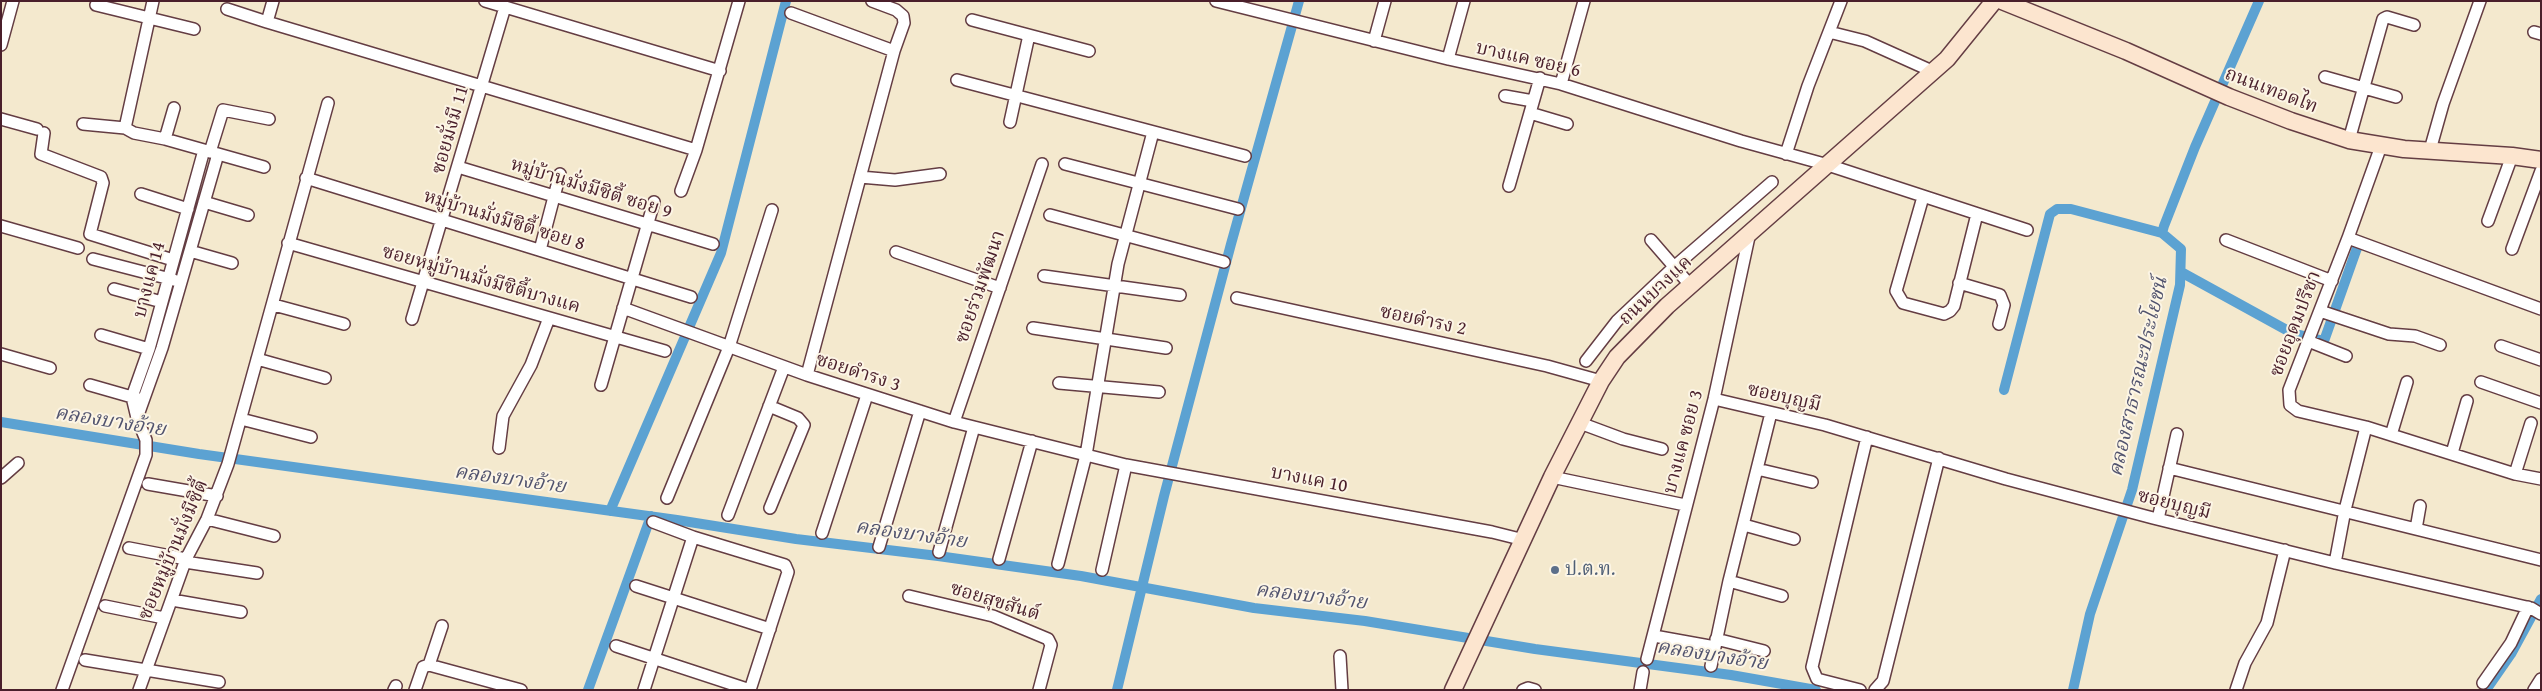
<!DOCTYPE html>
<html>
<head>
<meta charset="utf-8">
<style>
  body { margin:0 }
  #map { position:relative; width:2542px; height:691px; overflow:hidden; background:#f4e9ce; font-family:"Gentium Book Plus",serif }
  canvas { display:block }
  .frame { position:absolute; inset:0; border:2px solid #4a1f2b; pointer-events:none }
</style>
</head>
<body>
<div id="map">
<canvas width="2542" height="691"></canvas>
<div class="frame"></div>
</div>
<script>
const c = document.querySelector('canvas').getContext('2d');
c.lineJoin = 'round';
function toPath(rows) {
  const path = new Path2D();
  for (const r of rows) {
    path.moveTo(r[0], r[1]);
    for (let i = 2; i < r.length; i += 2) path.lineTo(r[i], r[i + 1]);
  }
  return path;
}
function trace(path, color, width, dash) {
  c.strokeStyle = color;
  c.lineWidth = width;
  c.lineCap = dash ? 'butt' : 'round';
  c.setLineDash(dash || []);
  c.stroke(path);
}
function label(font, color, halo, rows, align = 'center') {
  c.font = font + ' "Gentium Book Plus","Noto Serif Thai",serif';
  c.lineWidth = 4;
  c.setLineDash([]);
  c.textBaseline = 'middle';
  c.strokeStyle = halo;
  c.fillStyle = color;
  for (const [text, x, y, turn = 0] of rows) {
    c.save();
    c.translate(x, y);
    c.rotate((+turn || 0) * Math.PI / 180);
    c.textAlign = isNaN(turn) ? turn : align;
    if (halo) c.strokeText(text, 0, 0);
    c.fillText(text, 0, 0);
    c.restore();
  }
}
trace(toPath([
  [2181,272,2292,333,2324,341,2357,248],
  [2004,390,2050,214,2057,209,2071,209,2162,233],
  [1,422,199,454,677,520,796,539,938,556,1081,576,1254,608,1365,621,1535,649,1731,675,1816,690],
  [610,511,721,253,786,1],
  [588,690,651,516],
  [1117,690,1164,496,1231,244,1299,1],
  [2073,690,2090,614,2132,490,2180,285,2181,249,2162,233,2164,226,2195,147,2259,1],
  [2486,690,2511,654,2541,599]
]), '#5ca2d2', 10);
const minor = toPath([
  [153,1,125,128,134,133,165,139,264,167],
  [485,1,720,71],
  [1216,1,1448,59,1561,84,1741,141,1828,165,2027,230],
  [96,5,194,29],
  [227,9,267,22,273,1],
  [791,13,894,51],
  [972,20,1089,51],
  [267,22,696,150],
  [1829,32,1865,41,1934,72],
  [2534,32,2541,34],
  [1374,41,1385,1],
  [1,45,13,1],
  [1448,59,1464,1],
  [2325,77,2396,97],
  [957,80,1245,156],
  [1561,84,1584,1],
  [1505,96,1533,101],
  [1530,113,1567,124],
  [1,119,37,129],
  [1010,122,1029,35],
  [83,124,125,128],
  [44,133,41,154,101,177,103,183,90,234,173,260],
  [165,139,174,108],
  [2349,140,2383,19,2387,17,2414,25],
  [2381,146,2348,238,2289,390,2290,405,2298,411,2366,427,2515,474,2541,479],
  [204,150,149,349,132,397,137,418,162,348,218,154],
  [2430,150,2443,104,2480,1],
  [210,152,223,110,269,119],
  [1786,154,1808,86,1841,1],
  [1065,164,1238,209],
  [458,167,713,244],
  [860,177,895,180,940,174],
  [306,178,691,297],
  [1509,186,1540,78],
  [681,191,696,150,739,1],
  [141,194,188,209],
  [1923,197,1896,291,1903,303,1944,314,1950,311,1954,306,1977,214],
  [204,202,248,215],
  [1050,215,1224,262],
  [2488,221,2512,156],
  [1,226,78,248],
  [2348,238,2541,309],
  [1651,240,1690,285],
  [2226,240,2332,281],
  [288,243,665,351],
  [2512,249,2541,171],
  [540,250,560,174],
  [190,251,232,263],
  [896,252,1000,288],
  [93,259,174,280],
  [1044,276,1180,295],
  [1959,283,2000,295,2004,305,1999,324],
  [114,289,162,302],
  [1237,298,1547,366,1601,381],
  [274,305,344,324],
  [623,308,807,375,954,422,1126,465,1492,532,1524,540],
  [2320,311,2389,334,2415,336,2440,345],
  [412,319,505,7],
  [1033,328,1166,348],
  [101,335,149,349],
  [2308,341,2346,356],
  [2501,346,2541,360],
  [1,354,50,368],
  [257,359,325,378],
  [1586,361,1617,321,1674,267,1772,182],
  [807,375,894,51,904,23,903,16,896,10,872,1],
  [2481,382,2541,403],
  [1059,383,1159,392],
  [90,385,139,399],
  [601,385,654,202],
  [1714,399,1825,425,2006,479,2153,518,2335,563,2531,608,2541,614],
  [769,406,798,418,804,425,770,508],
  [241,419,311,437],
  [954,422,1042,164],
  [1580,423,1623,439,1662,449],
  [2391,435,2407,382],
  [499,448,503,416,531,365,549,318],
  [2452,453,2467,401],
  [2169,468,2541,560],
  [1757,469,1812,482],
  [2515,474,2531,423],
  [1552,477,1685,505],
  [1,478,18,463],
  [148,484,217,496],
  [667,498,729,347,772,210],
  [728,515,784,367],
  [207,519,274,536],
  [2158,519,2177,434],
  [653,522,693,537,785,565,788,572,750,690],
  [1744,525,1794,539],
  [2416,529,2420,506],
  [822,533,867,395],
  [879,547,920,411],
  [129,548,186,559],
  [939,552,974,427],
  [999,559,1032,441],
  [185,562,257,573],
  [2335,563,2345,510,2366,427],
  [1058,564,1086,455,1118,264,1153,132],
  [1102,570,1126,465],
  [1729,581,1782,596],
  [636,586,770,629],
  [909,596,993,616,1048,639,1051,645,1039,690],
  [172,600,241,612],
  [105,606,164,618],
  [1654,636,1715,647],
  [1716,639,1764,651],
  [616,646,750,690],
  [1340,656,1342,690],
  [1647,659,1714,399,1750,232],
  [85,660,219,682],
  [429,665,442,626],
  [1711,666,1729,581,1771,413],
  [2483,683,2511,643,2528,607],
  [62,690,146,455,146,440,137,418],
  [139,690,186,559,207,519,228,464,328,103],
  [394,690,396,686],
  [415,690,423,667,429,665,521,690],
  [644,690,693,537],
  [1523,690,1528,688,1535,690],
  [1640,690,1643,672],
  [1860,690,1817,679,1812,667,1867,437],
  [1875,690,1883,681,1939,458],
  [2236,690,2245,663,2267,623,2285,550],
  [2534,690,2541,679]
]);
const secondary = toPath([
  [2002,1,2126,51,2229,97,2291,121,2349,140,2404,149,2512,156,2541,160],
  [1453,690,1552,477,1601,381,1617,357,1667,306,1947,59,1994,1]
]);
trace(minor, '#643d43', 14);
trace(secondary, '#643d43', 19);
trace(minor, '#fff', 11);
trace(secondary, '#fce5cf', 16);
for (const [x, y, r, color] of [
  [1555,570,5,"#5c6f8a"]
]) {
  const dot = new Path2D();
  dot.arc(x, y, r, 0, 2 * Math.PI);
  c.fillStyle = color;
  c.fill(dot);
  trace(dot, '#fcf5e5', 2);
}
label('19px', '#4a1f2b', '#fcf5e5', [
  ["บางแค ซอย 6",1528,60,13],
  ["ถนนเทอดไท",2271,91,21],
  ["ซอยมั่งมี 11",451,130,-74],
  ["หมู่บ้านมั่งมีซิตี้ ซอย 9",591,189,17],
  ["หมู่บ้านมั่งมีซิตี้ ซอย 8",504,221,17],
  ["บางแค 14",150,280,-75],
  ["ซอยหมู่บ้านมั่งมีซิตี้บางแค",481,280,16],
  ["ซอยร่วมพัฒนา",981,287,-71],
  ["ถนนบางแค",1656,291,-43],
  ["ซอยดำรง 2",1423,321,12],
  ["ซอยอุดมปรีชา",2296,324,-69],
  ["ซอยดำรง 3",858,373,18],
  ["ซอยบุญมี",1784,398,13],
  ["บางแค ซอย 3",1684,442,-75],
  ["บางแค 10",1309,480,11],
  ["ซอยบุญมี",2174,505,14],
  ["ซอยหมู่บ้านมั่งมีซิตี้",174,550,-67],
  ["ซอยสุขสันต์",995,602,17]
]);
label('19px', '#4e5e75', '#fcf5e5', [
  ["ป.ต.ท.",1565,570]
], 'left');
label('italic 20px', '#51536e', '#fcf5e5', [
  ["คลองสาธารณะประโยชน์",2139,377,-77],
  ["คลองบางอ้าย",110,422,9],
  ["คลองบางอ้าย",510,480,8],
  ["คลองบางอ้าย",911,535,8],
  ["คลองบางอ้าย",1311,597,7],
  ["คลองบางอ้าย",1712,656,9]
]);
</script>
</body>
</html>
